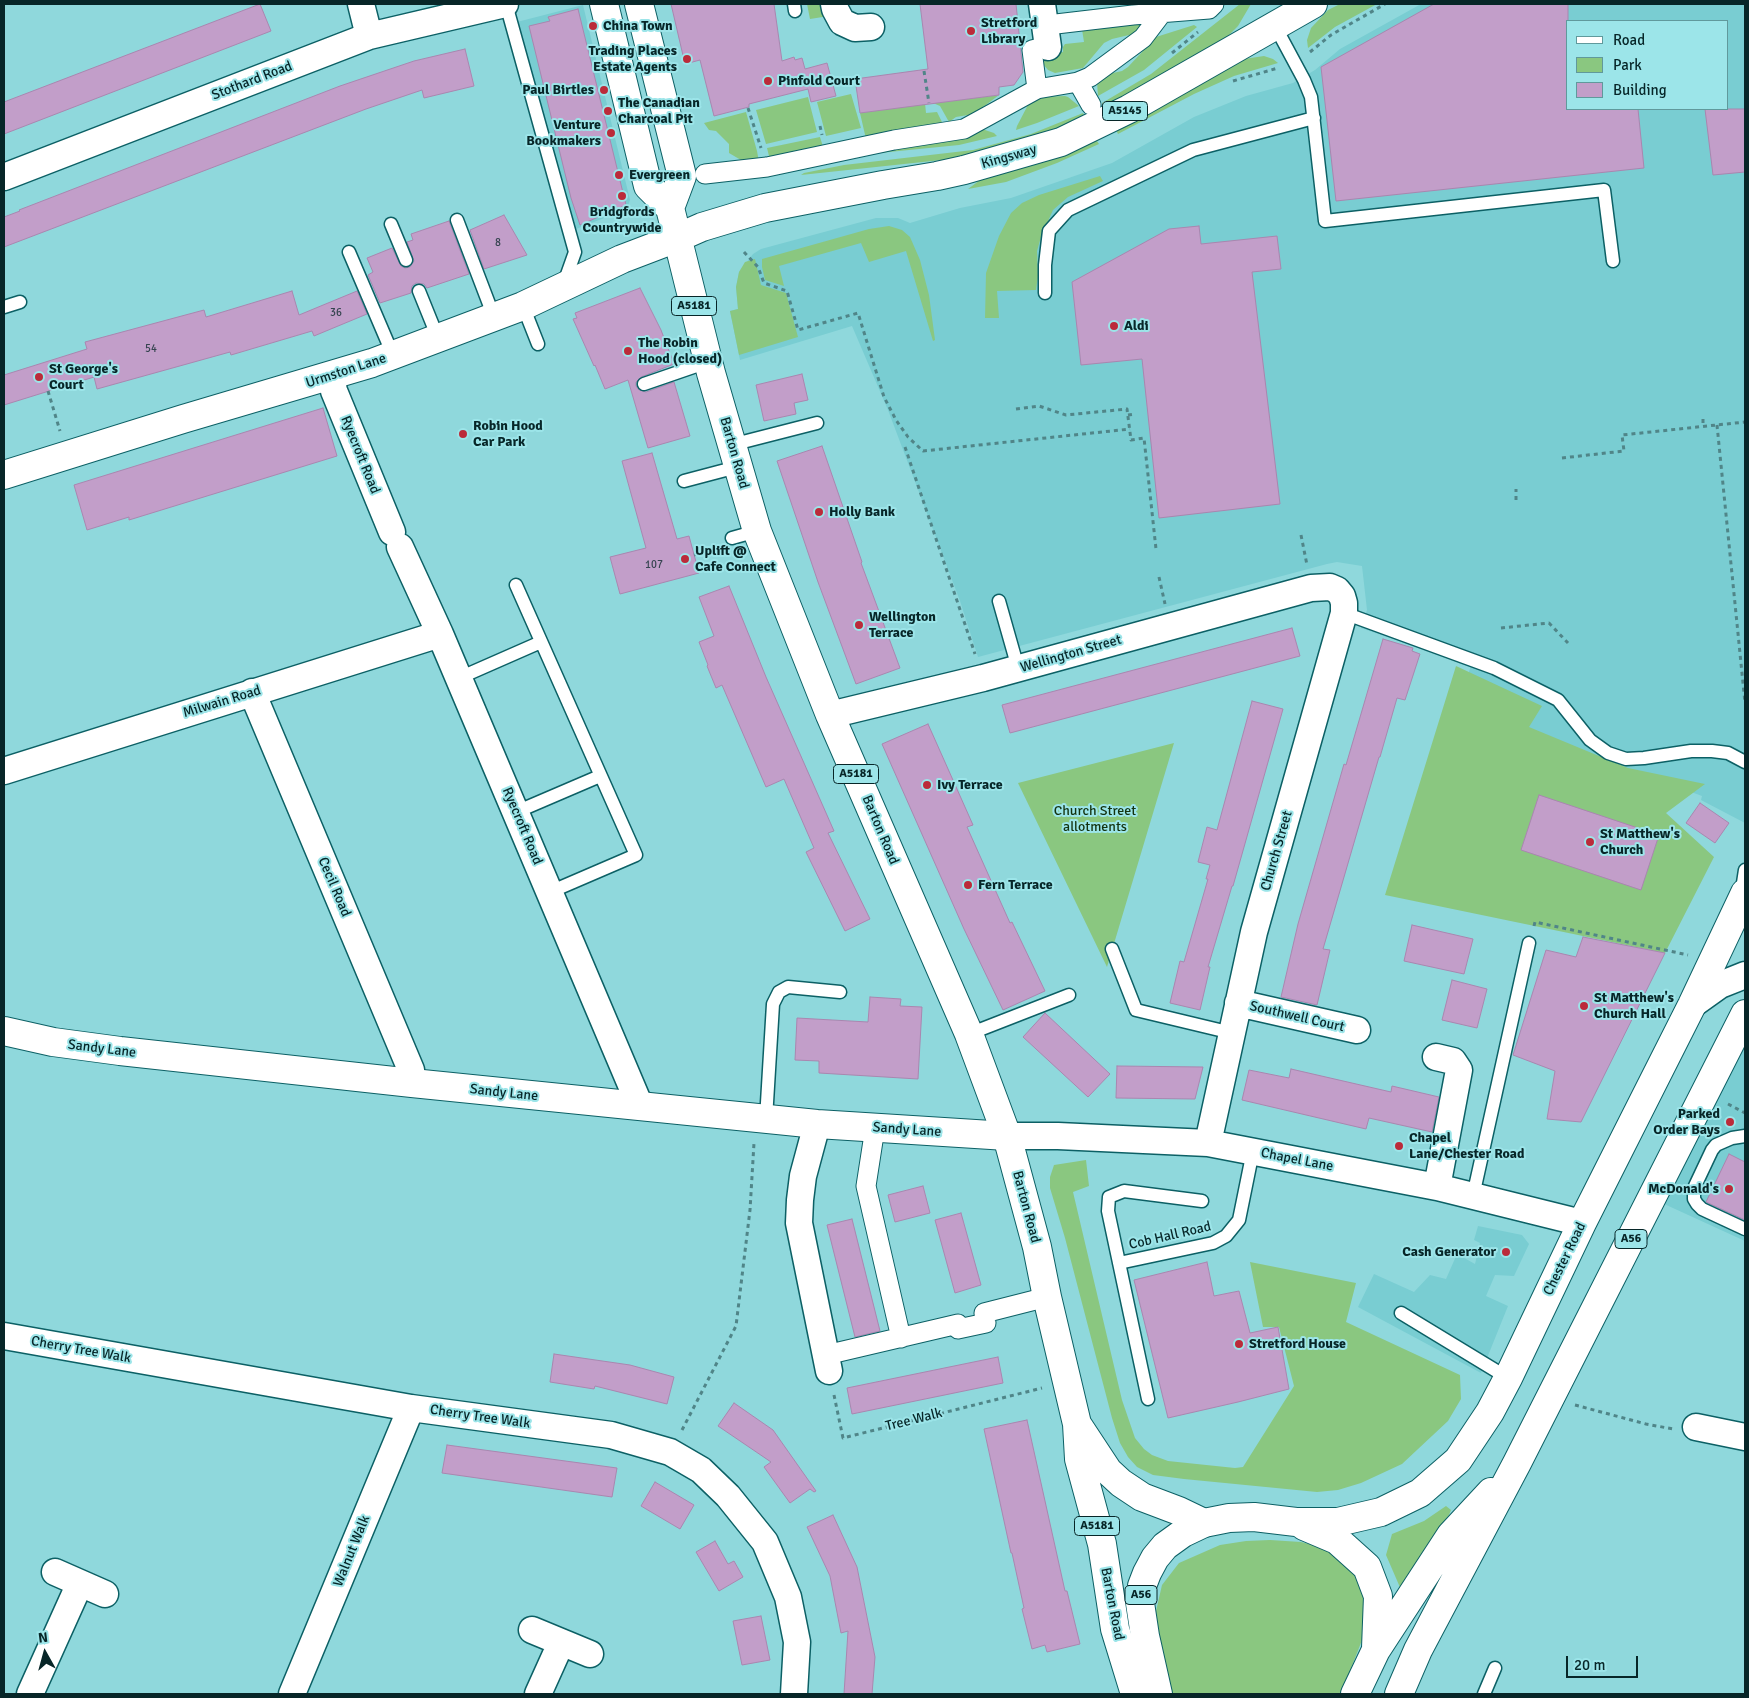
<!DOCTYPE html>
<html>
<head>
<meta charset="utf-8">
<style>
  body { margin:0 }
  #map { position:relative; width:1749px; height:1698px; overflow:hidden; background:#8fd8dc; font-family:Signika,sans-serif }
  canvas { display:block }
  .frame { position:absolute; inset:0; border:5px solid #072628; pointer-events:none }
  .legend { position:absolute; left:1566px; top:20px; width:162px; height:90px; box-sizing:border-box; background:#9ce5e9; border:1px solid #60999c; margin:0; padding:6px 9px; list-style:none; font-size:15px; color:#072628 }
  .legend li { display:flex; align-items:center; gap:10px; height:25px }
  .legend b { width:25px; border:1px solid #60999c }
  .north { position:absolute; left:20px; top:1628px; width:50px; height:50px; -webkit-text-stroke:4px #9ce5e9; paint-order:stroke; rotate:353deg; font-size:14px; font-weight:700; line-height:20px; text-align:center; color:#072628 }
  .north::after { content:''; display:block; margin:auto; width:18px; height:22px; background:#072628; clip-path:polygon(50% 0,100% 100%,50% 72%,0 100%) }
  .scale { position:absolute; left:1566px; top:1656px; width:72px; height:22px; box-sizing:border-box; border:2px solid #072628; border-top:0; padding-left:6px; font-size:15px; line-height:18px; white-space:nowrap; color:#072628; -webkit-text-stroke:4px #9ce5e9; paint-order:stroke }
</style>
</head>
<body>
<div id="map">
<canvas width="1749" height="1698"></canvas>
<div class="frame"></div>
<ul class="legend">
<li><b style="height:6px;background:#fff"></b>Road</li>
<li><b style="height:14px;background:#8ac780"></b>Park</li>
<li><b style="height:14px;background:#c29ec9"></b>Building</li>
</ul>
<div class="north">N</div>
<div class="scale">20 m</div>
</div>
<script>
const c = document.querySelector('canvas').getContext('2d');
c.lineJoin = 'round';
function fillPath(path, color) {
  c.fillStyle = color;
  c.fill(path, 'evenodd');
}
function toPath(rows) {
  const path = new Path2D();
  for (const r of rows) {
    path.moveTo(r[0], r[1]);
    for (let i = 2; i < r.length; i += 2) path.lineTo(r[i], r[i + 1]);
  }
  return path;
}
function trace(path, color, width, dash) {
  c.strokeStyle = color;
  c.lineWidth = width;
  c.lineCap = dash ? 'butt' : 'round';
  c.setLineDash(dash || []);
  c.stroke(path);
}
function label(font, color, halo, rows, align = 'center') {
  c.font = font + ' Signika,sans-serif';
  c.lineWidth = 4;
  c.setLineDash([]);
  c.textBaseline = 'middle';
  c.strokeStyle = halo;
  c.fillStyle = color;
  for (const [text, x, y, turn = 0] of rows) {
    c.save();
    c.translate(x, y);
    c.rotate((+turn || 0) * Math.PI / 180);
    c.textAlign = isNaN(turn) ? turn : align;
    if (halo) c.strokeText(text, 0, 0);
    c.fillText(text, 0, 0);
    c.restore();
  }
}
fillPath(toPath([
  [1421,4,1745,4,1745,823,1701,800,1702,796,1457,705,1471,666,1361,628,1367,610,1362,566,1337,562,1327,564,978,657,960,601,888,410,852,326,740,360,730,311,738,309,736,287,739,272,753,254,761,249,876,218,898,218,910,223,960,208,1011,198,1112,163,1194,117,1246,96,1293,83,1315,70,1340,49],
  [1568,21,1728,21,1728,109,1568,109],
  [583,5,630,200,627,209,571,231,517,22],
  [1745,1042,1745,1241,1662,1203],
  [1478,1226,1522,1235,1529,1244,1514,1276,1495,1275,1486,1296,1508,1306,1481,1373,1358,1307,1374,1274,1414,1292,1430,1275,1446,1279,1457,1254,1475,1264,1480,1243,1474,1240]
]), '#79cdd2');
fillPath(toPath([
  [807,4,827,4,829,16,810,19],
  [1240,4,1251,4,1238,26,1226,38,1104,107,1102,103,1151,74],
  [1340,4,1377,4,1335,27,1308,48,1307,40,1311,28,1328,10],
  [1144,18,1142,32,1112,39,1104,43,1083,68,1055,73,1048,70,1043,64,1042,55,1063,52,1063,47,1065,44,1084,42,1081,23],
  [1194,25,1197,27,1144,70,1098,96,1097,82,1104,75,1122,71,1128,67,1156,37],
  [1264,56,1273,59,1278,63,1234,76,1194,94,1118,134,1116,130,1244,59],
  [851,94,861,128,826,136,817,102],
  [999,95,974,114,956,117,949,122,940,106,933,103],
  [1065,96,1068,97,1079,106,1037,123,1016,130,1017,126,1030,101,1038,97],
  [808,97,817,132,766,144,756,110],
  [925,103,926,113,937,112,944,126,866,139,860,113],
  [746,112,757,151,759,162,746,163,729,153,729,144,716,131,709,130,704,123],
  [1083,113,1085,117,1067,125,1012,145,951,159,801,175,804,173,844,165,973,150,1031,134],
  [982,129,994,133,997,136,959,145,869,154],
  [820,137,824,150,770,160,767,148],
  [1097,141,1099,144,1057,163,1006,182,968,189,980,180,1049,160],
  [1100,176,1103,181,1068,197,1053,210,1041,237,1037,251,1038,276,1036,290,997,291,999,318,985,318,986,273,999,236,1011,213,1022,203,1039,195],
  [889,226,902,230,910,237,920,260,929,295,935,340,933,341,906,251,869,262,861,243,779,266,784,286,765,280,762,267,762,259,869,229],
  [755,259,761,285,786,293,798,337,739,355,730,311,738,309,736,287,739,272,745,262],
  [1456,666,1542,706,1529,727,1628,768,1705,784,1666,813,1714,857,1665,953,1385,895],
  [1174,743,1107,967,1018,783],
  [1086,1160,1089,1186,1073,1192,1122,1400,1135,1438,1144,1449,1152,1455,1168,1461,1235,1468,1243,1467,1294,1386,1279,1327,1263,1327,1250,1262,1356,1283,1346,1322,1460,1375,1461,1399,1448,1421,1402,1464,1361,1483,1338,1490,1317,1492,1184,1479,1153,1475,1137,1467,1128,1457,1120,1443,1112,1418,1065,1238,1050,1188,1050,1177,1054,1165],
  [1446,1506,1451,1510,1449,1515,1426,1549,1402,1592,1386,1555,1392,1534,1424,1521],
  [1270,1540,1301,1542,1325,1548,1351,1569,1363,1586,1367,1603,1366,1630,1341,1694,1170,1694,1158,1632,1156,1611,1162,1585,1179,1563,1220,1545,1246,1541]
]), '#8ac780');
const building = toPath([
  [260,4,271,31,4,134,4,102,260,4],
  [671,4,774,4,782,61,794,57,795,60,802,58,805,69,827,63,836,96,811,102,808,89,749,104,749,107,714,116,700,60,685,64,671,4],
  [920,4,1016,4,1023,72,1014,85,999,87,999,95,860,113,855,79,928,69,920,4],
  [1434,4,1568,4,1568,109,1638,109,1644,168,1336,201,1321,67,1434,4],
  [578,9,626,205,580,225,571,198,529,26,550,21,548,17,578,9],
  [465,49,474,86,424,98,422,90,366,109,4,247,4,217,20,211,19,210,340,86,414,61,465,49],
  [1705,109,1745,109,1745,172,1713,175,1705,109],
  [504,215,527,255,484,269,470,230,504,215],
  [449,221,469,274,427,288,424,284,416,283,412,286,411,293,380,303,368,275,373,272,367,258,392,248,401,266,405,268,410,267,414,261,407,242,413,240,411,234,449,221],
  [1199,226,1201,244,1277,236,1281,269,1252,272,1280,504,1159,518,1142,359,1081,365,1072,282,1169,229,1199,226],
  [640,288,661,330,674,364,641,377,636,382,636,386,639,390,646,392,674,382,690,436,648,448,628,380,605,389,595,365,594,366,573,319,577,318,575,313,640,288],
  [292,291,299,315,357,291,367,314,314,336,312,331,231,355,230,352,97,389,94,377,4,405,4,375,87,349,85,342,204,310,206,317,292,291],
  [802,374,808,400,794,403,796,414,764,421,756,385,802,374],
  [323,408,337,456,129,520,129,517,87,530,74,485,323,408],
  [822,446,862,562,861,563,900,668,856,684,818,582,777,461,822,446],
  [652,453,677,539,689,536,699,573,620,594,610,557,646,548,622,461,652,453],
  [729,586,766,677,834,831,828,833,870,919,845,931,806,852,814,848,784,779,766,787,722,685,716,688,707,666,708,665,699,642,714,636,699,597,729,586],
  [1292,628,1300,656,1010,733,1002,705,1292,628],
  [1383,639,1413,648,1412,651,1420,654,1405,700,1397,698,1380,757,1379,757,1323,949,1330,950,1317,1005,1281,997,1298,924,1344,764,1346,765,1383,639],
  [1252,701,1283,709,1233,886,1232,886,1208,967,1210,967,1200,1010,1170,1003,1180,961,1184,962,1208,879,1206,879,1210,865,1198,862,1207,827,1217,830,1252,701],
  [928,724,973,825,967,827,1010,923,1012,922,1045,991,1003,1010,964,929,882,744,928,724],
  [1539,795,1659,835,1641,890,1521,850,1539,795],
  [1700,803,1729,823,1715,843,1686,823,1700,803],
  [1412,925,1473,939,1464,974,1404,961,1412,925],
  [1583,937,1665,953,1581,1122,1547,1119,1555,1071,1513,1055,1546,950,1576,957,1583,937],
  [1452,980,1487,989,1477,1028,1442,1020,1452,980],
  [870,997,901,999,900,1006,922,1007,918,1079,819,1073,819,1061,795,1060,797,1018,868,1022,870,997],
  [1045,1013,1110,1074,1088,1097,1023,1037,1045,1013],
  [1117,1066,1203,1067,1195,1099,1116,1098,1117,1066],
  [1291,1069,1391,1092,1392,1086,1439,1097,1432,1132,1369,1118,1366,1129,1242,1100,1249,1070,1289,1078,1291,1069],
  [1729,1154,1745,1162,1745,1220,1706,1202,1729,1154],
  [923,1186,930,1213,895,1222,888,1195,923,1186],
  [961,1213,981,1285,955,1293,935,1220,961,1213],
  [852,1219,880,1331,855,1337,827,1225,852,1219],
  [1207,1262,1214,1296,1239,1291,1250,1333,1278,1327,1289,1389,1238,1402,1168,1418,1134,1280,1207,1262],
  [554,1354,630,1365,674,1377,667,1404,595,1386,594,1389,550,1382,554,1354],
  [998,1357,1003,1383,852,1414,847,1388,998,1357],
  [734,1403,773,1430,816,1491,814,1492,810,1489,790,1503,764,1467,771,1462,718,1426,734,1403],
  [1027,1420,1065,1591,1067,1591,1080,1644,1047,1652,1045,1645,1032,1649,1022,1609,1024,1608,1012,1553,1011,1553,984,1429,1027,1420],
  [447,1445,617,1468,612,1497,442,1473,447,1445],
  [655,1482,694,1505,680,1529,641,1506,655,1482],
  [833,1515,857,1567,875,1657,872,1694,844,1694,848,1631,841,1633,830,1576,807,1527,833,1515],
  [715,1541,728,1564,734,1561,743,1577,719,1591,696,1552,715,1541],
  [761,1616,770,1660,742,1665,733,1621,761,1616]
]);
fillPath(building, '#c29ec9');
trace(building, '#a986af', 1);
const service = toPath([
  [506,4,575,252,564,283],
  [794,4,795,11],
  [1275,26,1304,80,1311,97,1325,221,1604,190,1613,261],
  [457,220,494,317],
  [391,224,406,260],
  [349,252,393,355],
  [419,291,438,338],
  [1045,293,1045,265,1049,231,1068,210,1193,150,1314,118],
  [523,306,538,344],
  [4,307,20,302],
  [644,384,708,362],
  [731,445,817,423],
  [684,481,737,467],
  [732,538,757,531],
  [516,585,636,855,550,892],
  [999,601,1018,668],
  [1344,613,1494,668,1558,700,1590,740,1608,753,1626,759,1644,758,1691,751,1712,751,1728,753,1745,762],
  [459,678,541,642],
  [516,812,600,776],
  [1741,896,1745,870],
  [1112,949,1136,1010,1232,1033],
  [969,1034,1069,995],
  [766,1119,773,1004,779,992,788,987,840,992],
  [1745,1136,1732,1138,1716,1145,1712,1150,1695,1186,1694,1192,1694,1199,1697,1204,1702,1209,1745,1229],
  [1473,1196,1529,943],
  [1119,1263,1213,1243,1226,1236,1239,1220,1253,1151],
  [1401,1313,1508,1378],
  [1148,1399,1108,1211,1109,1197,1124,1191,1202,1201],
  [1484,1694,1495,1668]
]);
const pedestrian = toPath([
  [1056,24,1133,15,1209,9,1214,4],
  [1036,49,1032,50,1037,89],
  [1078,82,1091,105],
  [705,174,767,167,894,140,964,129,1037,89,1078,82,1090,77,1143,38,1162,13],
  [875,1128,866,1186,901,1338],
  [826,1355,958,1324,958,1329,986,1323,984,1313,1047,1297]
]);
const minor = toPath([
  [361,4,369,36],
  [834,4,835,9,842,22,855,28,871,27],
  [1042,4,1048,47],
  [4,177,369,36,505,4],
  [331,376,334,391,392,532],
  [400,547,440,634,640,1106],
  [252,692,411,1070,412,1083],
  [830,715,983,678,1311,588,1330,587,1337,590,1342,596,1344,603,1344,613,1254,932,1208,1143],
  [4,771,440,634],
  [1238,1003,1357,1030],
  [1692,1005,1720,985,1745,975],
  [1436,1057,1453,1061,1459,1070,1437,1187],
  [817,1124,803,1176,800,1200,799,1223,829,1371],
  [1007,1136,1058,1136,1208,1143,1437,1187,1582,1223],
  [4,1336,411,1408,611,1435,670,1452,701,1470,728,1496,765,1542,788,1597,797,1642,794,1694],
  [1696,1427,1745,1437],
  [55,1572,105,1594],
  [532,1630,590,1654],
  [30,1694,80,1583],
  [292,1694,411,1408],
  [538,1694,561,1643]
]);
const tertiary = toPath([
  [4,1031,53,1042,120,1051,412,1083,817,1124,1007,1136]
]);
const secondary = toPath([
  [4,475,183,419,372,363,523,306,622,259,677,238]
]);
const primary = toPath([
  [604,4,648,186,670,208,711,373,757,531,830,715,969,1034,1007,1136,1037,1247,1047,1297,1077,1424,1079,1459,1102,1544,1115,1629,1135,1694],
  [639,4,682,176,670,208],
  [677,238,702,227,765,208,883,185,937,176,964,170,1061,142,1129,109,1313,4],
  [1077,1424,1108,1471,1121,1483,1142,1497,1179,1511,1204,1523]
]);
const trunk = toPath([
  [1304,1526,1337,1540,1367,1567,1378,1596,1376,1648],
  [1158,1694,1145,1636,1140,1603,1142,1586,1147,1573,1155,1558,1165,1546,1183,1533,1204,1523,1229,1518,1254,1517,1296,1522,1338,1522,1381,1512,1420,1493,1458,1460,1490,1412,1508,1378,1582,1223,1692,1005,1745,893],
  [1355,1694,1376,1650,1451,1535,1491,1492],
  [1399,1694,1418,1650,1517,1463,1745,1014]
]);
trace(service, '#0c6065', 15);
trace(pedestrian, '#0c6065', 21);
trace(minor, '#0c6065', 29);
trace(tertiary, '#0c6065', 30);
trace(secondary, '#0c6065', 30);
trace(primary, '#0c6065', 30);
trace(trunk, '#0c6065', 30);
trace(toPath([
  [1310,52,1331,35,1385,4],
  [1172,53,1198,32],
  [924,71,929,103],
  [1233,81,1278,68],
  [748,108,761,148],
  [820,126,822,135],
  [744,252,758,267,764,283,787,291,798,330,858,313,884,397,896,420,908,437,923,451,1130,429],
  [48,391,60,431],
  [1016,409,1039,406,1066,415,1127,409,1131,440,1144,438,1156,549],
  [1128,415,1135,414],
  [1703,419,1703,426],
  [1717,425,1745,703],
  [905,447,975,654],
  [1562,458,1624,451,1622,435,1745,422],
  [1516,500,1516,489],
  [1301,535,1307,565],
  [694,555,702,552],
  [1159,577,1165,604],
  [1501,628,1549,623,1568,643],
  [1534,926,1535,922,1688,955],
  [1728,1104,1745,1113],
  [834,1395,843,1438,1042,1388],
  [1575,1405,1646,1424,1673,1429],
  [682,1430,736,1326,750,1210,754,1143]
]), '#508588', 3, [4, 4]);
trace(service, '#fff', 12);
trace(pedestrian, '#fff', 19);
trace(minor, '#fff', 26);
trace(tertiary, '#fff', 28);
trace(secondary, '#fff', 28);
trace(primary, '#fff', 28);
trace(trunk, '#fff', 28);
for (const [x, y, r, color] of [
  [593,26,5,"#bb2b3a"],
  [971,31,5,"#bb2b3a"],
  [687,59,5,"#bb2b3a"],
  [768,81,5,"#bb2b3a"],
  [604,90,5,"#bb2b3a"],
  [608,111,5,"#bb2b3a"],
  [611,133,5,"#bb2b3a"],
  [619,175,5,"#bb2b3a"],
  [622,196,5,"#bb2b3a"],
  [1114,326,5,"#bb2b3a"],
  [628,351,5,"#bb2b3a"],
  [39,377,5,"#bb2b3a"],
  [463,434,5,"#bb2b3a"],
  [819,512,5,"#bb2b3a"],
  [685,559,5,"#bb2b3a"],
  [859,625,5,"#bb2b3a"],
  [927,785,5,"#bb2b3a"],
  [1590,842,5,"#bb2b3a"],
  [968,885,5,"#bb2b3a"],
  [1584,1006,5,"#bb2b3a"],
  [1730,1122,5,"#bb2b3a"],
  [1399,1146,5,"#bb2b3a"],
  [1729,1189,5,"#bb2b3a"],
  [1506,1252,5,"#bb2b3a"],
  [1239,1344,5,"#bb2b3a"]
]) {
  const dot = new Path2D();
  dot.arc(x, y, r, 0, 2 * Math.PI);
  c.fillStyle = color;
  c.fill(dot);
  trace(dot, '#9ce5e9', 2);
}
label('11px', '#364450', null, [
  ["8",498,243],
  ["36",336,313],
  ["54",151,349],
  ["107",654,565]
]);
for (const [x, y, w] of [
  [1125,111,45],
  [694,306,45],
  [856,774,45],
  [1631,1239,32],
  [1097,1526,45],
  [1141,1595,32]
]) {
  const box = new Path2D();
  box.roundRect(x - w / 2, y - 9.5, w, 19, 4);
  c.fillStyle = '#9ce5e9';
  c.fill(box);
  trace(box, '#072628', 1);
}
label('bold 12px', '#072628', null, [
  ["A5145",1125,111],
  ["A5181",694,306],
  ["A5181",856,774],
  ["A56",1631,1239],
  ["A5181",1097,1526],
  ["A56",1141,1595]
]);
label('bold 14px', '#072628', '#9ce5e9', [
  ["Stretford",981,23],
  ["Library",981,39],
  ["China Town",603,26],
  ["Trading Places",677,51,"right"],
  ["Estate Agents",677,67,"right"],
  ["Pinfold Court",778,81],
  ["Paul Birtles",594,90,"right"],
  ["The Canadian",618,103],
  ["Charcoal Pit",618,119],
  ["Venture",601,125,"right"],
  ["Bookmakers",601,141,"right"],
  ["Evergreen",629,175],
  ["Bridgfords",622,212,"center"],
  ["Countrywide",622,228,"center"],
  ["Aldi",1124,326],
  ["The Robin",638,343],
  ["Hood (closed)",638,359],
  ["St George's",49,369],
  ["Court",49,385],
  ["Robin Hood",473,426],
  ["Car Park",473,442],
  ["Holly Bank",829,512],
  ["Uplift @",695,551],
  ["Cafe Connect",695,567],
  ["Wellington",869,617],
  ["Terrace",869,633],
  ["Ivy Terrace",937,785],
  ["St Matthew's",1600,834],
  ["Church",1600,850],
  ["Fern Terrace",978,885],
  ["St Matthew's",1594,998],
  ["Church Hall",1594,1014],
  ["Parked",1720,1114,"right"],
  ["Order Bays",1720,1130,"right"],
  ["Chapel",1409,1138],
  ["Lane/Chester Road",1409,1154],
  ["McDonald's",1719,1189,"right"],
  ["Cash Generator",1496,1252,"right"],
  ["Stretford House",1249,1344]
], 'left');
label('14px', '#072628', '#9ce5e9', [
  ["Stothard Road",252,81,-21],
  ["Kingsway",1009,157,-16],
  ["Urmston Lane",346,371,-18],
  ["Barton Road",734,453,74],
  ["Ryecroft Road",360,455,68],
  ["Wellington Street",1071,654,-16],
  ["Milwain Road",222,702,-17],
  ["Ryecroft Road",522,826,67],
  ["Barton Road",880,830,67],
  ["Church Street",1277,851,-74],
  ["Cecil Road",334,887,67],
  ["Southwell Court",1297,1017,13],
  ["Sandy Lane",102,1049,7],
  ["Sandy Lane",504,1093,6],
  ["Sandy Lane",907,1130,4],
  ["Chapel Lane",1297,1160,11],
  ["Barton Road",1026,1207,75],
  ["Cob Hall Road",1170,1236,-13],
  ["Chester Road",1565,1259,-64],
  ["Cherry Tree Walk",81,1350,10],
  ["Cherry Tree Walk",480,1417,8],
  ["Tree Walk",914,1420,-14],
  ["Walnut Walk",352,1551,-68],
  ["Barton Road",1112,1604,79]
]);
label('14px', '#13320e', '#9ce5e9', [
  ["Church Street",1095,811],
  ["allotments",1095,827]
]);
</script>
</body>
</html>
